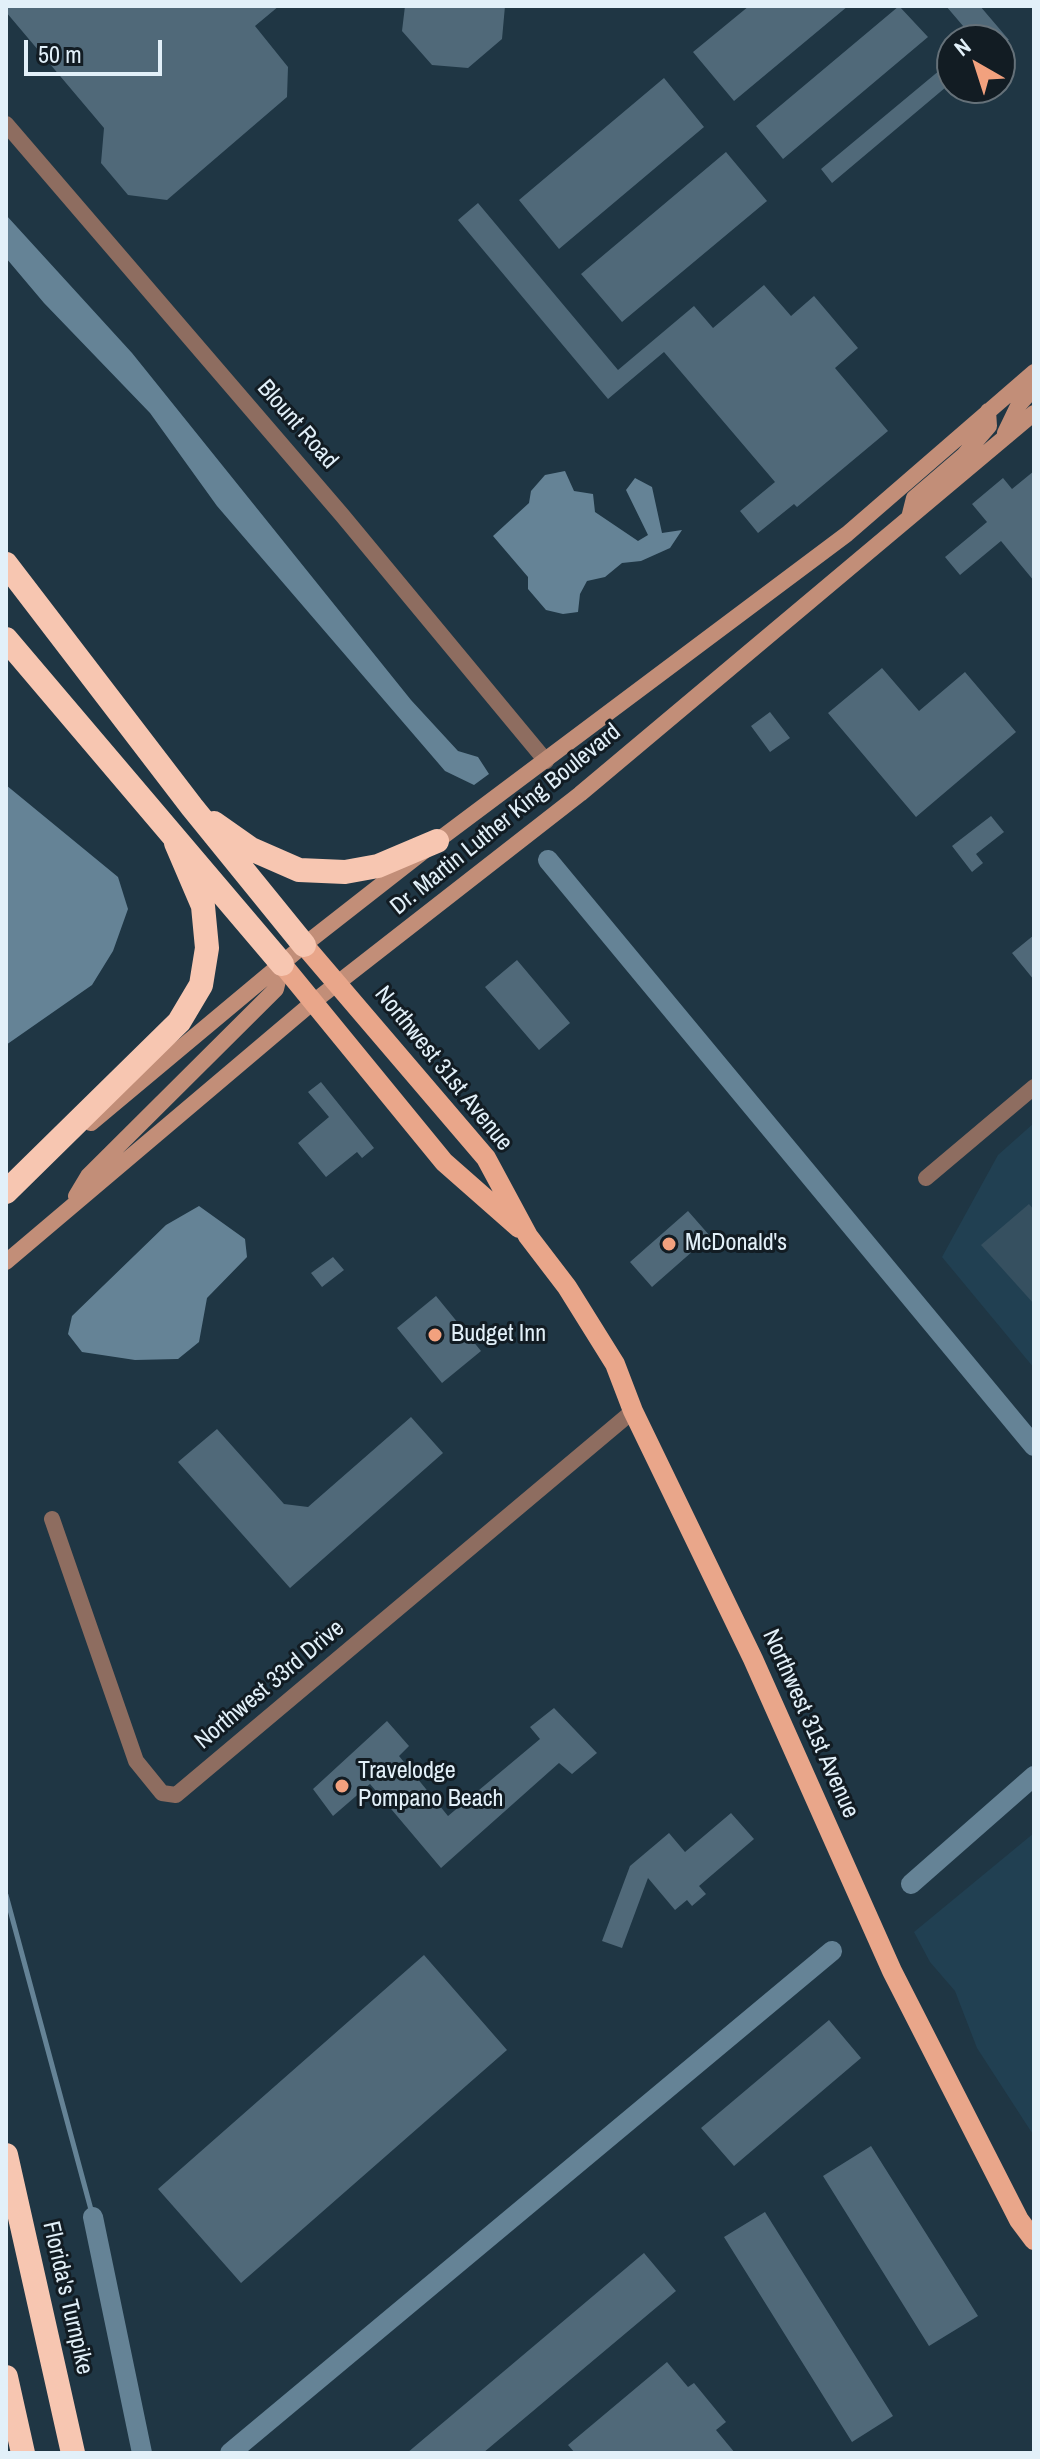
<!DOCTYPE html>
<html>
<head>
<meta charset="utf-8">
<style>
  body { margin:0 }
  #map { position:relative; width:1040px; height:2459px; overflow:hidden; background:#1f3644; font-family:"Archivo Narrow",sans-serif }
  canvas { display:block }
  .frame { position:absolute; inset:0; border:8px solid #e2f0f9; pointer-events:none }
  .north { position:absolute; left:936px; top:24px; width:80px; height:80px; box-sizing:border-box; background:#121c23; border:2px solid #657179; border-radius:50%; rotate:321deg; font-size:22px; font-weight:700; line-height:32px; text-align:center; color:#e2f0f9 }
  .north::after { content:''; display:block; margin:auto; width:28px; height:36px; background:#f2a17e; clip-path:polygon(50% 0,100% 100%,50% 72%,0 100%) }
  .scale { position:absolute; left:24px; top:40px; width:138px; height:36px; box-sizing:border-box; border:4px solid #e2f0f9; border-top:0; padding-left:10px; font-size:24px; line-height:28px; white-space:nowrap; color:#e2f0f9; -webkit-text-stroke:6px #121c23; paint-order:stroke }
</style>
</head>
<body>
<div id="map">
<canvas width="1040" height="2459"></canvas>
<div class="frame"></div>
<div class="north">N</div>
<div class="scale">50 m</div>
</div>
<script>
const c = document.querySelector('canvas').getContext('2d');
c.lineJoin = 'round';
function fillPath(path, color) {
  c.fillStyle = color;
  c.fill(path, 'evenodd');
}
function toPath(rows) {
  const path = new Path2D();
  for (const r of rows) {
    path.moveTo(r[0], r[1]);
    for (let i = 2; i < r.length; i += 2) path.lineTo(r[i], r[i + 1]);
  }
  return path;
}
function trace(path, color, width, dash) {
  c.strokeStyle = color;
  c.lineWidth = width;
  c.lineCap = dash ? 'butt' : 'round';
  c.setLineDash(dash || []);
  c.stroke(path);
}
function label(font, color, halo, rows, align = 'center') {
  c.font = font + ' "Archivo Narrow",sans-serif';
  c.lineWidth = 6;
  c.setLineDash([]);
  c.textBaseline = 'middle';
  c.strokeStyle = halo;
  c.fillStyle = color;
  for (const [text, x, y, turn = 0] of rows) {
    c.save();
    c.translate(x, y);
    c.rotate((+turn || 0) * Math.PI / 180);
    c.textAlign = isNaN(turn) ? turn : align;
    if (halo) c.strokeText(text, 0, 0);
    c.fillText(text, 0, 0);
    c.restore();
  }
}
fillPath(toPath([
  [1034,1123,1034,1368,942,1257,998,1155],
  [1034,1833,1034,2136,977,2048,955,1991,930,1962,914,1932]
]), '#214052');
fillPath(toPath([
  [1029,1204,1034,1210,1034,1304,981,1245]
]), '#365060');
fillPath(toPath([
  [6,215,132,353,411,700,458,751,478,757,489,774,474,785,445,771,217,506,150,413,44,303,6,258],
  [565,471,574,491,593,494,595,512,638,541,648,535,626,490,635,478,652,487,662,533,682,530,670,548,641,561,622,563,605,577,587,581,580,594,578,612,563,614,546,610,528,589,528,577,493,536,529,503,531,491,545,475],
  [6,785,118,877,128,909,113,951,92,985,6,1045],
  [199,1206,245,1239,247,1257,207,1298,199,1342,178,1359,135,1360,82,1352,68,1334,72,1316,166,1225]
]), '#658396');
trace(toPath([
  [6,1895,93,2217]
]), '#658396', 5);
trace(toPath([
  [548,860,1034,1446],
  [911,1884,1034,1776],
  [93,2217,142,2453],
  [230,2453,832,1951]
]), '#658396', 20);
fillPath(toPath([
  [6,6,279,6,255,26,288,67,287,97,167,200,128,195,101,163,104,128,6,12],
  [405,6,505,6,502,39,468,68,432,65,402,31],
  [749,6,848,6,734,101,693,52],
  [899,6,928,37,783,159,756,126],
  [946,6,980,6,1009,40,975,40],
  [952,60,952,82,832,183,821,169],
  [664,78,704,127,559,249,519,200],
  [726,152,767,201,622,322,581,274],
  [478,203,618,370,694,306,713,328,764,285,791,316,814,296,858,348,835,368,888,431,797,507,794,504,758,533,740,511,775,482,664,352,608,399,458,220],
  [1034,471,1034,581,1001,541,960,575,945,557,987,522,972,504,1003,478,1012,489],
  [882,668,919,711,965,672,1016,732,916,817,828,713],
  [770,712,790,738,770,752,751,726],
  [991,816,1004,832,976,854,983,863,972,872,952,846],
  [1034,935,1034,980,1012,953],
  [517,960,570,1023,539,1050,485,987],
  [321,1082,374,1148,362,1158,357,1152,326,1177,298,1143,329,1117,308,1092],
  [688,1211,710,1236,652,1287,630,1262],
  [333,1257,344,1270,322,1287,311,1273],
  [436,1296,481,1351,442,1383,397,1328],
  [411,1417,443,1453,290,1588,178,1462,217,1429,284,1504,308,1507],
  [554,1708,597,1753,572,1774,559,1763,441,1868,370,1784,333,1816,313,1789,387,1721,409,1746,399,1756,448,1816,540,1739,530,1727],
  [731,1813,754,1839,699,1886,706,1894,692,1906,687,1900,675,1910,648,1878,622,1948,602,1941,630,1866,669,1833,685,1852],
  [424,1955,507,2050,241,2283,158,2189],
  [829,2020,861,2058,734,2166,701,2128],
  [871,2146,978,2316,929,2346,823,2176],
  [765,2212,893,2416,852,2442,724,2237],
  [644,2253,676,2291,483,2453,407,2453],
  [667,2362,688,2387,694,2383,726,2422,716,2430,735,2453,575,2453,568,2445]
]), '#506979');
trace(toPath([
  [926,1178,1034,1087],
  [52,1519,136,1761,162,1793,176,1795,633,1411]
]), '#8e6d60', 16);
trace(toPath([
  [6,124,342,515,546,761]
]), '#8e6d60', 16);
trace(toPath([
  [1005,433,1018,406,1034,388],
  [909,518,914,498,964,455,989,426,988,411],
  [91,1123,304,945,437,841,847,534,1034,372],
  [76,1196,88,1176,276,989,282,964],
  [6,1262,312,1003,580,794,1034,413]
]), '#c28e78', 16);
trace(toPath([
  [304,945,486,1158,528,1236,567,1287,615,1364,633,1411,753,1659,892,1971,1019,2220,1034,2240],
  [282,964,444,1162,519,1228]
]), '#e9a68a', 20);
trace(toPath([
  [6,564,192,807,304,945],
  [6,639,282,964],
  [214,823,251,849,299,870,345,872,378,866,437,841],
  [6,1192,179,1022,201,985,207,948,203,906,176,843],
  [6,2155,73,2453],
  [6,2377,23,2453]
]), '#f7c6b1', 24);
for (const [x, y, r, color] of [
  [669,1244,8,"#f2a17e"],
  [435,1335,8,"#f2a17e"],
  [342,1786,8,"#f2a17e"]
]) {
  const dot = new Path2D();
  dot.arc(x, y, r, 0, 2 * Math.PI);
  c.fillStyle = color;
  c.fill(dot);
  trace(dot, '#121c23', 3);
}
label('24px', '#e2f0f9', '#121c23', [
  ["Blount Road",297,425,49],
  ["Dr. Martin Luther King Boulevard",506,820,-39],
  ["Northwest 31st Avenue",443,1069,51],
  ["Northwest 33rd Drive",270,1685,-40],
  ["Northwest 31st Avenue",810,1724,66],
  ["Florida's Turnpike",67,2298,77]
]);
label('24px', '#e2f0f9', '#121c23', [
  ["McDonald's",685,1244],
  ["Budget Inn",451,1335],
  ["Travelodge",358,1772],
  ["Pompano Beach",358,1800]
], 'left');
</script>
</body>
</html>
